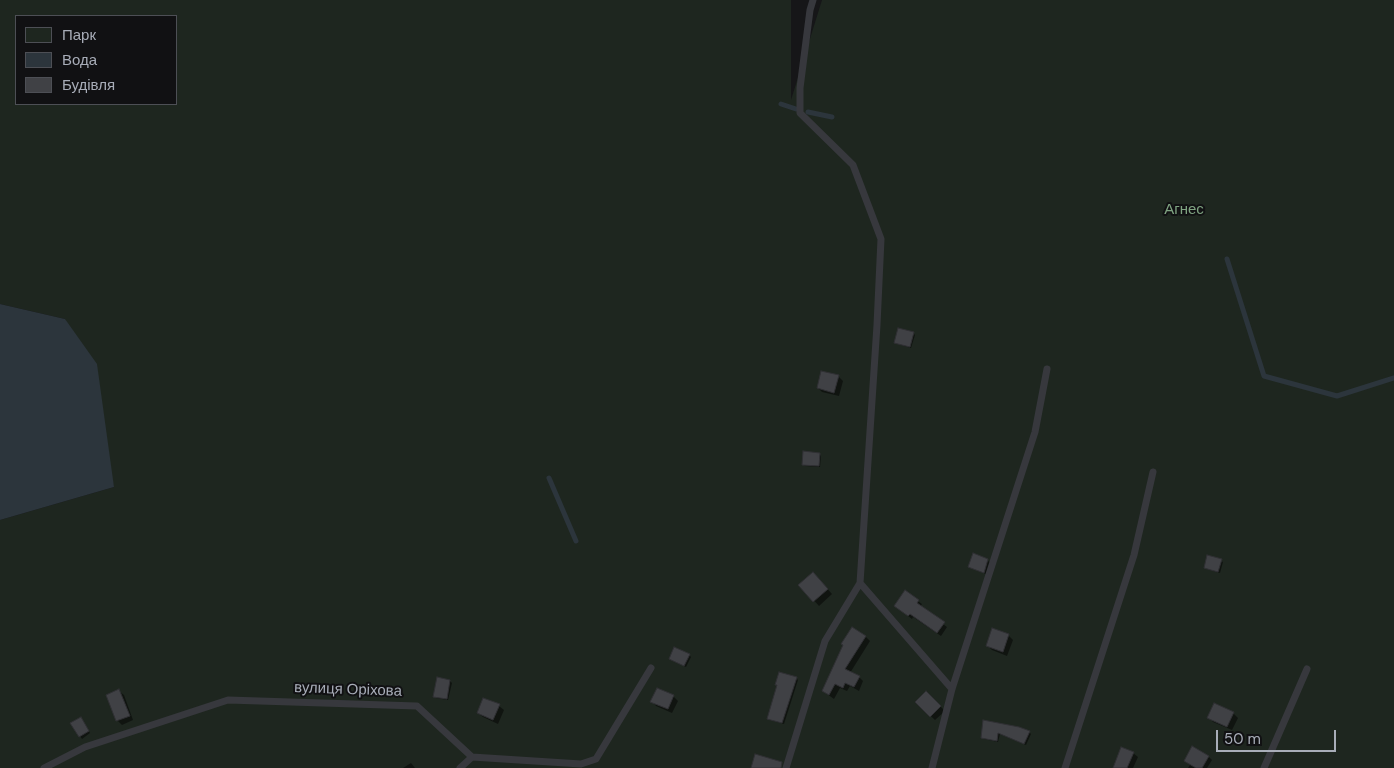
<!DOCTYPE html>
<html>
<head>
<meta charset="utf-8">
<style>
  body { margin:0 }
  #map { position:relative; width:1394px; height:768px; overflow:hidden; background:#161618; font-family:"DM Sans",sans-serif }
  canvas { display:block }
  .legend { position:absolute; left:15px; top:15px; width:162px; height:90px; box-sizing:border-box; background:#111113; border:1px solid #4d4f55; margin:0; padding:6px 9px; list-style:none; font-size:15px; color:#a8adb8 }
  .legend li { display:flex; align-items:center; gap:10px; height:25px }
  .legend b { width:25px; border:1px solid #4d4f55 }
  .scale { position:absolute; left:1216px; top:730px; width:120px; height:22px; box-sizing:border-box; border:2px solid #a8adb8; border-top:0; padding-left:6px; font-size:15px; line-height:18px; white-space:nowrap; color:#a8adb8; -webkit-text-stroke:4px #111113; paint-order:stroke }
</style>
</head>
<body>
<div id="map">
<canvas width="1394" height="768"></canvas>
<ul class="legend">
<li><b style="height:14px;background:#1e261f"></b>Парк</li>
<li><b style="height:14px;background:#2c353c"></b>Вода</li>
<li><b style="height:14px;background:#404145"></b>Будівля</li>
</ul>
<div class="scale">50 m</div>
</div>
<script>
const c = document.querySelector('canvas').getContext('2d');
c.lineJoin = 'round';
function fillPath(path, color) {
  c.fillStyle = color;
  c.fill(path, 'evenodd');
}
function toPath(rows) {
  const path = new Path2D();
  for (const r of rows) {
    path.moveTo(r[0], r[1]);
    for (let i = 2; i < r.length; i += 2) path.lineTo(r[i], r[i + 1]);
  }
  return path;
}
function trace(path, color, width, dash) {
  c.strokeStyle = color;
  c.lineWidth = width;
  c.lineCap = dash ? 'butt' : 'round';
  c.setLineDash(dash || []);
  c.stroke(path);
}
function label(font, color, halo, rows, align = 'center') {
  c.font = font + ' "DM Sans",sans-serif';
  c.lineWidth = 4;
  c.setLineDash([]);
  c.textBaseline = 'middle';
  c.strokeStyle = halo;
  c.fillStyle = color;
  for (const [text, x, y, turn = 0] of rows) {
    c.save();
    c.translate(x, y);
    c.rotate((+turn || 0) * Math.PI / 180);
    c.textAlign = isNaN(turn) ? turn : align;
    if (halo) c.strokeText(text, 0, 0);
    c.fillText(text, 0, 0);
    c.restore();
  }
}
fillPath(toPath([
  [0,0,791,0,791,100,822,0,1394,0,1394,768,0,768,0,520,114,487,65,319,0,304],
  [16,16,176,16,176,104,16,104]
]), '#1e261f');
fillPath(toPath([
  [0,304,65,319,97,364,114,487,0,520]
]), '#2c353c');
fillPath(toPath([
  [913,333,915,335,911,348,898,344,896,343],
  [838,376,843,381,839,396,822,392,818,388],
  [819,454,821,456,820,467,805,466,803,464],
  [974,555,990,562,986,574,971,568],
  [1221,561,1223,562,1220,573,1207,569,1205,567],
  [813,573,832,594,819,606,800,585],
  [905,592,922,604,920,607,947,627,941,636,913,617,912,619,895,606],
  [853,629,866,637,870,641,850,673,859,677,863,681,859,691,850,686,847,691,840,688,834,699,823,691],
  [993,630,1009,636,1013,640,1007,656,992,650,987,645],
  [689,655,691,657,686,667,670,659],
  [796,678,798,680,784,724,770,720,768,718,778,686,777,685],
  [450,681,452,683,448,700,436,698,434,696],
  [119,691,124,695,133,720,122,725,117,720],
  [926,692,945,711,935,720,916,702],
  [673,696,678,701,672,713,656,706,652,701],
  [499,706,504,710,498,724,483,717,478,713],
  [1233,713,1238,718,1232,730,1213,722,1209,717],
  [83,721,90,733,82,739,72,724],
  [984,722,1029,732,1031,734,1026,745,1000,734,998,742,984,739,982,737],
  [1193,748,1209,757,1212,760,1207,768,1188,768,1190,765,1185,760],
  [1133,753,1138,757,1133,768,1114,768],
  [411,763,415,768,403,768]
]), '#0007');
trace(toPath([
  [781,104,796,109],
  [808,112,832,117],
  [1227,259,1264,376,1337,396,1394,378],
  [549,478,576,541]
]), '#2c353c', 5);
const building = toPath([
  [898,328,914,332,910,347,894,343,898,328],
  [821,371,839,375,834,393,817,388,821,371],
  [803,451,820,453,819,466,802,465,803,451],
  [973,553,988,559,984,573,968,567,973,553],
  [1207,555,1222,559,1218,572,1204,568,1207,555],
  [813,572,828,589,813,602,798,585,813,572],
  [905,590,919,600,917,603,945,622,937,633,910,614,908,616,894,606,905,590],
  [852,627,866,636,845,669,860,676,854,687,845,683,843,688,835,684,829,695,822,691,843,645,841,644,852,627],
  [992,628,1009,634,1003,652,986,646,992,628],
  [674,647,690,654,684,666,669,659,674,647],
  [779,672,797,677,782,723,767,719,777,685,775,685,779,672],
  [437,677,450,680,447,699,433,697,437,677],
  [657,688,674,695,668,709,650,702,657,688],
  [119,689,130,716,116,721,106,695,119,689],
  [926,691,941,706,930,717,915,702,926,691],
  [483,698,500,704,493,720,477,713,483,698],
  [1214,703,1234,712,1227,727,1207,718,1214,703],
  [81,717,89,731,79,737,70,723,81,717],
  [983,720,1019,727,1030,731,1024,744,998,733,997,741,981,738,983,720],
  [1192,746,1209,756,1202,768,1196,768,1184,761,1192,746],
  [1121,747,1134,752,1127,768,1113,768,1121,747],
  [755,754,782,762,781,768,751,768,755,754]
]);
fillPath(building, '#404145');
trace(building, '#303034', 1);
trace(toPath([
  [860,583,952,689],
  [44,768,85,747,228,700,417,706,472,757,581,764,596,759,651,668],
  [460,768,472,757],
  [786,768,825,641,860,583,877,325,881,239,853,165,800,113,800,88,810,10,813,0],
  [932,768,952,689,1035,432,1047,369],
  [1065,768,1134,555,1153,472],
  [1264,768,1307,669]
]), '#37383d', 7);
label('15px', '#7fa381', '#111113', [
  ["Агнес",1184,210]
]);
label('15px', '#a8adb8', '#111113', [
  ["вулиця Оріхова",348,690,2]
]);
</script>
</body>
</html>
